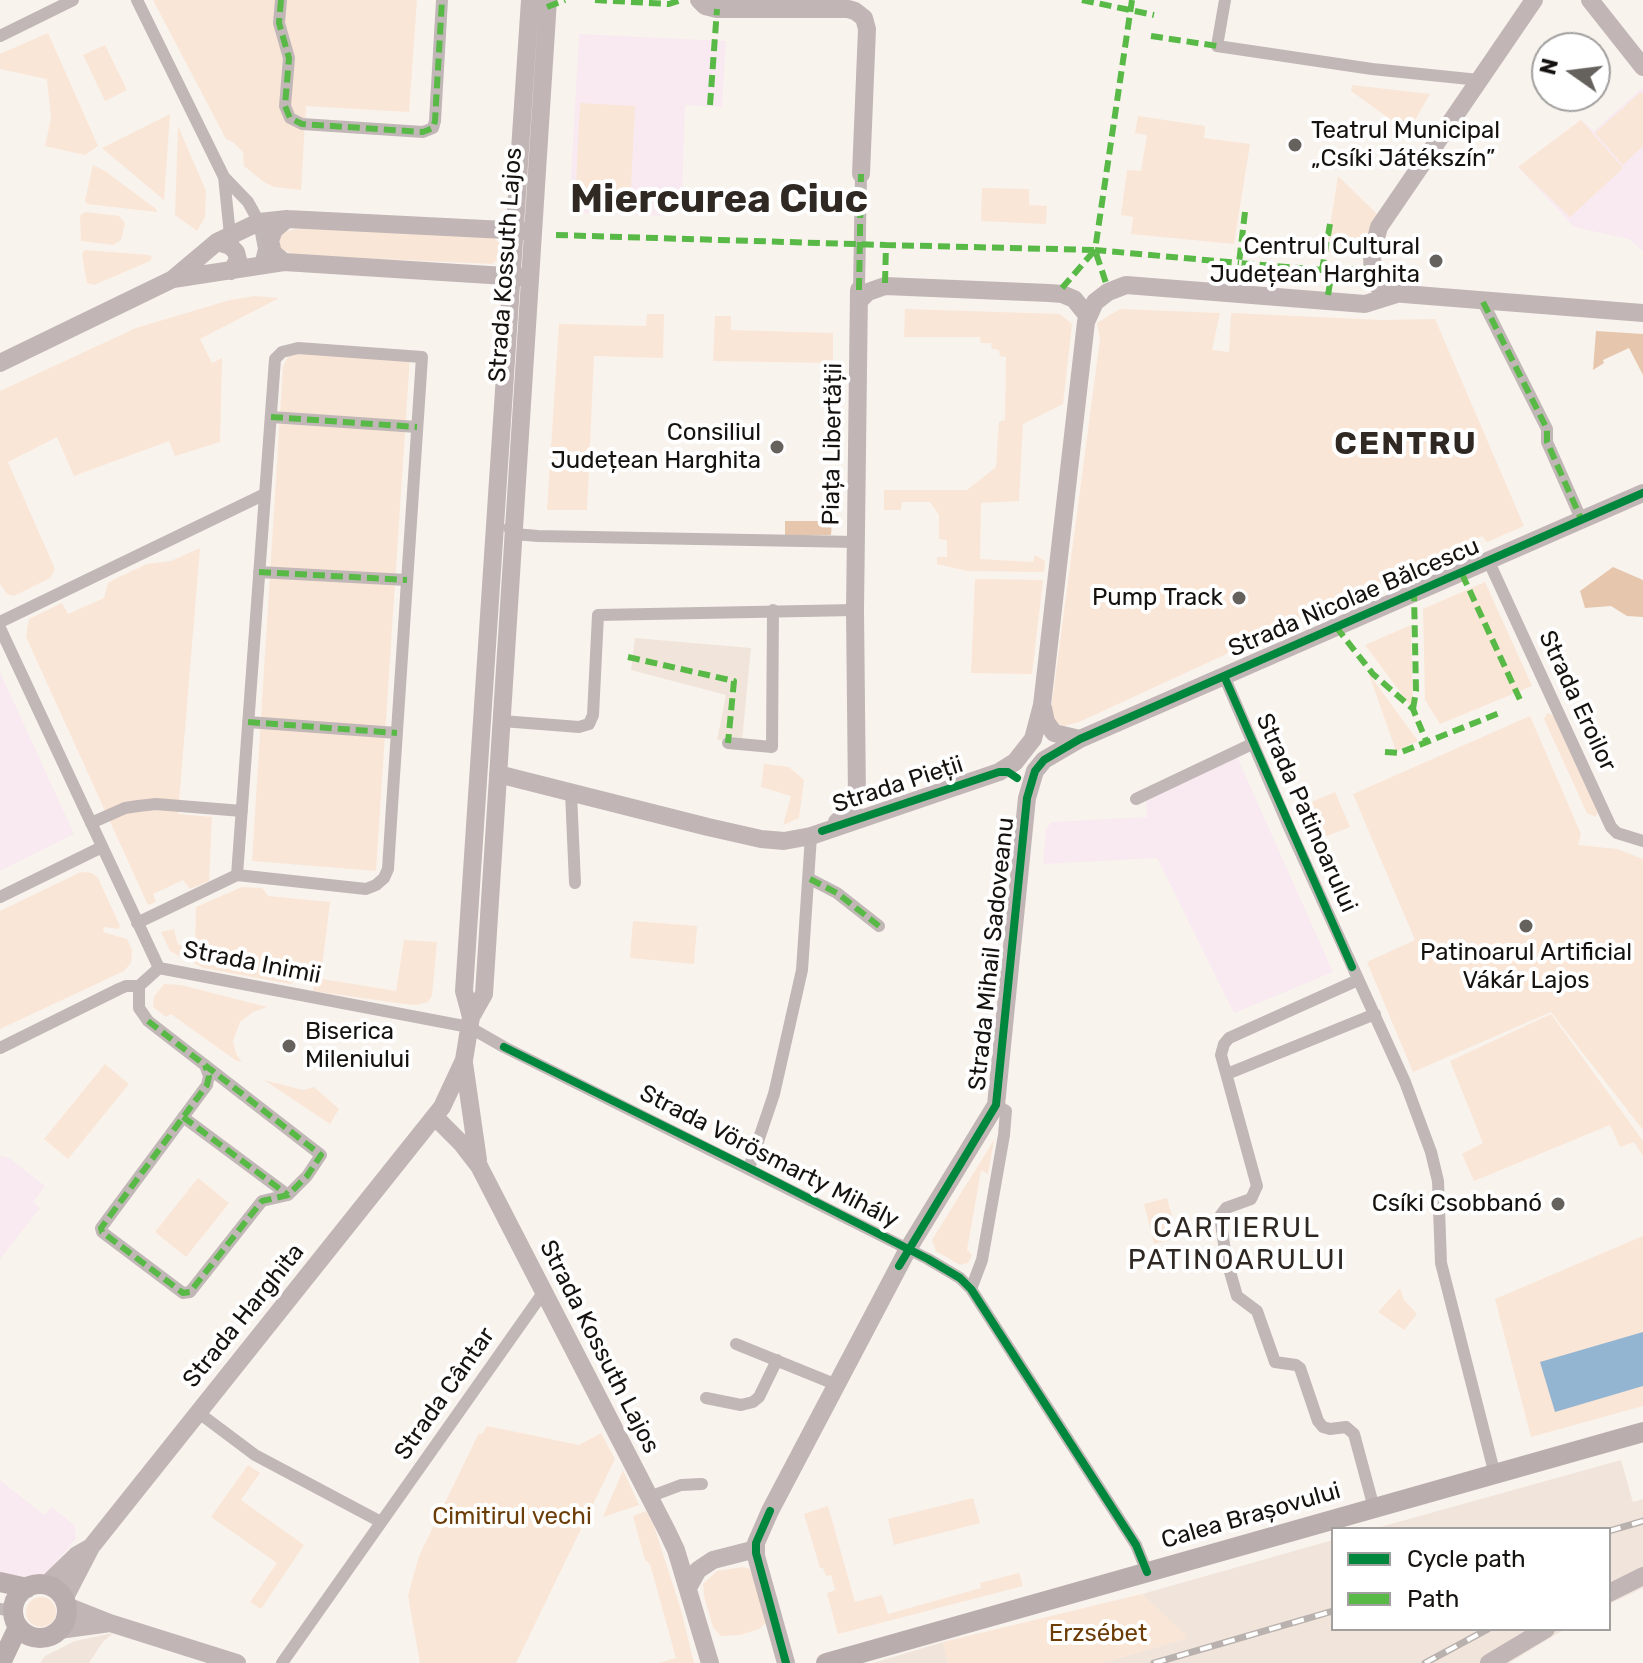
<!DOCTYPE html>
<html>
<head>
<meta charset="utf-8">
<style>
  body { margin:0 }
  #map { position:relative; width:1643px; height:1663px; overflow:hidden; background:#f9f3ee; font-family:Rubik,sans-serif }
  canvas { display:block }
  .legend { position:absolute; left:1331px; top:1527px; width:280px; height:104px; box-sizing:border-box; background:#fff; border:2px solid #a1a09f; margin:0; padding:10px 14px; list-style:none; font-size:24px; color:#15120f }
  .legend li { display:flex; align-items:center; gap:16px; height:40px }
  .legend b { width:40px; border:2px solid #a1a09f }
  .north { position:absolute; left:1531px; top:32px; width:80px; height:80px; box-sizing:border-box; background:#fff; border:2px solid #a1a09f; border-radius:50%; rotate:284deg; font-size:22px; font-weight:700; line-height:32px; text-align:center; color:#15120f }
  .north::after { content:''; display:block; margin:auto; width:28px; height:36px; background:#65615d; clip-path:polygon(50% 0,100% 100%,50% 72%,0 100%) }
</style>
</head>
<body>
<div id="map">
<canvas width="1643" height="1663"></canvas>
<ul class="legend">
<li><b style="height:10px;background:#00873e"></b>Cycle path</li>
<li><b style="height:10px;background:#58b947"></b>Path</li>
</ul>
<div class="north">N</div>
</div>
<script>
const c = document.querySelector('canvas').getContext('2d');
c.lineJoin = 'round';
function fillPath(path, color) {
  c.fillStyle = color;
  c.fill(path, 'evenodd');
}
function toPath(rows) {
  const path = new Path2D();
  for (const r of rows) {
    if (r.length === 3) {
      path.moveTo(r[0] + r[2], r[1]);
      path.arc(r[0], r[1], r[2], 0, 2 * Math.PI);
      continue;
    }
    path.moveTo(r[0], r[1]);
    for (let i = 2; i < r.length; i += 2) path.lineTo(r[i], r[i + 1]);
  }
  return path;
}
function trace(path, color, width, dash) {
  c.strokeStyle = color;
  c.lineWidth = width;
  c.lineCap = dash ? 'butt' : 'round';
  c.setLineDash(dash || []);
  c.stroke(path);
}
function label(font, color, halo, rows, align = 'center') {
  c.font = font + ' Rubik,sans-serif';
  c.lineWidth = 8;
  c.setLineDash([]);
  c.textBaseline = 'middle';
  c.strokeStyle = halo;
  c.fillStyle = color;
  for (const [text, x, y, turn = 0] of rows) {
    c.save();
    c.translate(x, y);
    c.rotate((+turn || 0) * Math.PI / 180);
    c.textAlign = isNaN(turn) ? turn : align;
    if (halo) c.strokeText(text, 0, 0);
    c.fillText(text, 0, 0);
    c.restore();
  }
}
fillPath(toPath([
  [635,638,751,648,742,741,717,740,726,695,631,670],
  [1621,1460,1633,1502,1643,1499,1643,1588,1609,1604,1609,1529,1373,1529],
  [1333,1540,1333,1629,1565,1629,1509,1663,1101,1663,1187,1638,1142,1594],
  [113,1633,102,1643,89,1663,40,1663,45,1656,75,1641],
  [943,1642,948,1663,873,1663]
]), '#f1e5db');
fillPath(toPath([
  [579,34,726,41,722,107,685,105,682,200,672,216,569,213],
  [1642,88,1643,89,1643,251,1629,239,1574,227,1518,167,1581,120,1594,131],
  [0,672,74,834,0,871],
  [1237,757,1333,972,1234,1013,1157,858,1043,864,1046,830,1051,822,1147,817,1146,801],
  [0,1156,9,1158,45,1186,33,1202,40,1208,0,1259],
  [0,1480,44,1515,52,1507,75,1526,76,1539,44,1576,30,1581,0,1572]
]), '#f8eaf0');
fillPath(toPath([
  [153,0,417,0,409,112,306,106,301,190,274,187,264,182,244,166,243,152,233,142,226,139],
  [48,33,98,146,85,155,45,146,51,118,47,79,0,69,0,54],
  [105,45,127,90,105,101,83,55],
  [1352,85,1430,94,1408,132,1351,91],
  [1641,92,1643,94,1643,146,1623,165,1595,133],
  [580,103,635,106,630,208,575,205],
  [170,114,164,200,102,148],
  [1138,116,1205,126,1204,138,1250,144,1234,244,1131,234,1133,217,1121,215,1127,170,1141,171,1147,135,1135,133],
  [1581,120,1623,168,1570,217,1518,167],
  [178,126,206,191,205,217,197,231,175,215],
  [93,165,105,171,156,209,157,212,87,204,85,201],
  [1338,176,1377,214,1369,240,1345,253,1326,252],
  [982,188,1029,189,1029,205,1047,206,1046,224,981,221],
  [85,212,119,216,125,223,121,240,113,245,81,241,80,216],
  [302,228,494,238,502,246,501,253,499,259,492,264,296,255,278,248,282,232],
  [85,250,149,255,152,257,150,261,94,285,87,283,82,254],
  [255,296,279,298,200,339,212,363,222,358,220,442,175,456,169,441,74,476,57,437,8,462,55,569,50,578,14,596,7,594,0,584,0,391,136,328,230,300],
  [905,309,1060,314,1072,324,1063,404,1023,424,1019,501,981,503,980,559,1033,562,1035,555,1045,561,1044,572,967,571,937,564,937,557,947,557,947,540,939,539,939,515,930,502,902,502,901,510,884,510,884,490,967,490,996,467,999,422,1005,420,1006,357,1000,356,999,350,992,349,991,343,981,343,980,337,904,337],
  [1120,309,1220,313,1212,350,1229,352,1231,313,1381,320,1435,319,1524,526,1487,542,1482,536,1079,722,1064,726,1055,723,1051,710,1100,339,1097,323],
  [647,314,664,314,663,358,594,356,587,510,547,510,559,324,646,326],
  [715,316,731,316,731,330,833,333,833,363,713,361],
  [295,352,410,356,376,871,252,861,283,367,287,358],
  [200,548,178,814,212,817,209,881,190,889,183,880,153,894,156,902,148,905,26,637,29,619,62,603,68,614,104,598,108,583,117,578,147,564,171,561],
  [975,579,1043,580,1032,674,971,673],
  [1485,582,1532,686,1440,724,1425,700,1423,609],
  [1411,625,1413,709,1365,645],
  [1369,674,1418,741,1396,751],
  [1547,713,1553,715,1598,811,1596,817,1587,813,1544,719],
  [1530,716,1581,834,1578,845,1617,849,1643,859,1643,1130,1551,1012,1413,1072,1367,962,1415,940,1353,794],
  [764,764,789,767,804,780,799,818,783,825,791,796,761,787],
  [1335,792,1350,827,1316,840,1302,806],
  [81,872,92,873,98,878,120,926,118,929,104,927,103,932,127,939,132,950,131,963,124,971,0,1029,0,911],
  [242,887,262,888,268,896,330,902,322,968,304,971,291,984,203,968,170,951,161,932,174,929,178,945,195,945,196,907],
  [633,921,697,926,694,964,630,958],
  [404,940,437,942,432,996,428,1002,416,1005,404,1004,313,991,316,978,396,991],
  [164,984,181,985,267,1007,253,1012,240,1022,233,1041,236,1054,242,1062,235,1060,171,1014,166,1017,153,1007,154,997],
  [1551,1014,1643,1141,1643,1156,1634,1142,1620,1147,1610,1125,1474,1181,1462,1154,1483,1143,1450,1061],
  [105,1064,129,1084,68,1159,44,1139],
  [264,1080,303,1090,314,1087,339,1109,330,1124],
  [994,1140,988,1174,981,1170,967,1250,972,1255,968,1263,960,1265,936,1251,932,1240],
  [198,1178,229,1203,186,1257,155,1232],
  [1167,1198,1178,1238,1154,1244,1144,1204],
  [1643,1236,1643,1406,1531,1437,1495,1299],
  [1400,1288,1404,1300,1417,1314,1404,1330,1378,1312],
  [487,1426,579,1445,601,1433,615,1459,516,1663,420,1663,408,1596,419,1556,479,1433,482,1434],
  [248,1465,260,1473,241,1500,304,1545,261,1609,250,1602,277,1563,211,1517],
  [623,1470,639,1505,603,1517],
  [973,1498,980,1523,894,1545,888,1519],
  [828,1506,855,1602,882,1595,888,1614,981,1588,980,1583,1019,1573,1023,1586,838,1634,827,1593,835,1590,831,1575,826,1576,823,1568,820,1568,804,1514],
  [646,1511,654,1526,681,1610,694,1663,658,1663,676,1658,650,1564,645,1560,633,1516],
  [743,1567,750,1569,767,1618,765,1624,759,1629,740,1635,721,1636,713,1627,704,1596,703,1584,717,1571],
  [1142,1594,1188,1638,1101,1663,948,1663,943,1642],
  [41,1612,15]
]), '#fae6d6');
fillPath(toPath([
  [1596,331,1643,334,1643,375,1629,348,1603,360,1604,363,1593,370],
  [785,521,832,521,831,535,785,535],
  [1613,567,1643,580,1643,617,1627,616,1611,606,1585,608,1580,591]
]), '#e6c6ad');
fillPath(toPath([
  [1643,1332,1643,1386,1555,1412,1540,1362]
]), '#94b5d1');
trace(toPath([
  [137,0,224,177,248,202,259,222,264,249,261,261,259,265,256,266],
  [281,0,279,23,289,58,285,106,290,118,302,124,423,132,433,128,435,121,442,0],
  [1225,0,1217,46,1372,69,1479,80],
  [0,36,73,0],
  [224,177,230,235,233,241],
  [859,290,861,174],
  [1483,302,1547,429,1547,442,1582,521],
  [271,417,417,427],
  [509,528,514,534,538,536,856,542],
  [1489,562,1611,827,1617,833,1643,841],
  [259,572,407,580],
  [0,622,265,494],
  [0,628,159,968],
  [1224,676,1288,825,1405,1082,1431,1152,1438,1181,1441,1263,1495,1475],
  [502,721,579,727,589,724,593,715,598,615,855,610],
  [248,722,397,733],
  [728,743,772,747,773,610],
  [571,793,575,883],
  [1136,799,1252,744],
  [91,823,125,808,138,806,156,804,242,811],
  [810,879,837,893,879,926],
  [0,897,102,847],
  [137,923,237,875,366,889,376,885,384,878,388,869,392,806,422,357,298,348,282,352,275,359,237,875],
  [159,968,469,1027,504,1047,928,1259,960,1278,971,1289,1136,1545,1147,1572],
  [1358,980,1229,1038,1224,1044,1221,1055,1257,1186,1251,1199,1226,1208,1220,1216,1226,1258,1237,1296,1257,1311,1275,1362,1296,1365,1300,1368,1318,1421,1323,1427,1330,1429,1346,1427,1354,1434,1374,1508],
  [139,986,139,1008,148,1021,321,1155,307,1176,288,1195,262,1201,190,1292,183,1293,102,1232,101,1228,207,1085,209,1076,205,1065],
  [0,1048,119,989,126,986,139,986,159,968],
  [1227,1074,1375,1014],
  [183,1117,288,1195],
  [749,1168,774,1094,802,970,811,836],
  [971,1289,982,1260,1004,1135,1006,1111,996,1105],
  [736,1344,837,1385],
  [706,1398,741,1405,753,1402,759,1397,777,1360],
  [199,1413,255,1455,381,1522],
  [649,1497,681,1485,702,1484],
  [0,1609,14,1611],
  [282,1663,545,1290]
]), '#c2b7b7', 12);
trace(toPath([
  [699,0,705,6,717,9,848,9,855,11,864,18,867,29,861,174],
  [1534,0,1379,227,1372,253,1373,280,1381,289,1391,293,1643,313],
  [1590,0,1643,67],
  [217,242,230,246,236,252,238,260,231,271],
  [284,262,273,253,270,241,274,230,287,219],
  [173,279,284,262,521,277],
  [859,301,868,292,885,286,1049,293,1062,294,1074,299,1087,315],
  [0,363,173,279,217,242,259,222,287,219,525,231],
  [1043,708,1046,722,1054,733,1080,739],
  [498,774,708,827,761,839,784,841,811,836,999,772,1015,762,1033,739,1042,705,1086,322,1095,302,1108,292,1126,285,1365,304,1397,294],
  [837,822,849,812,857,799,855,610,859,290],
  [471,1017,464,991,530,0],
  [464,1063,478,1160],
  [435,1117,462,1144,479,1166,667,1531,676,1550,710,1663],
  [46,1585,77,1555,91,1547],
  [688,1588,698,1570,713,1560,756,1549],
  [1609,1593,1643,1576],
  [64,1599,91,1547,442,1107,464,1060,471,1017,484,994,548,0],
  [67,1606,110,1623,237,1663],
  [59,1630,110,1623],
  [786,1663,756,1556,756,1543,770,1511,908,1249,996,1105,1027,798,1035,771,1044,760,1080,739,1643,493],
  [1489,1663,1546,1629]
]), '#c1b6b5', 18);
trace(toPath([
  [0,1582,27,1588],
  [40,1611,27],
  [1,1663,18,1627],
  [826,1663,1643,1432]
]), '#baadad', 20);
const rail = toPath([
  [1609,1531,1643,1521],
  [1154,1663,1333,1611],
  [1425,1663,1488,1629]
]);
trace(rail, '#b8b1ae', 7);
trace(rail, '#fff', 4, [12]);
trace(toPath([
  [281,0,279,23,289,58,285,106,290,118,302,124,423,132,433,128,435,121,442,0],
  [595,0,669,4,681,0],
  [1082,0,1154,15],
  [1132,0,1095,250,1239,263],
  [547,7,565,0],
  [1151,36,1217,46],
  [710,105,717,9],
  [1245,212,1239,263,1322,270],
  [1330,224,1322,270,1332,271],
  [556,235,886,245],
  [885,283,886,245,1095,250],
  [1062,288,1095,250,1106,283],
  [859,290,861,174],
  [1328,295,1332,271,1365,268],
  [1483,302,1547,429,1547,442,1582,521],
  [271,417,417,427],
  [259,572,407,580],
  [1462,574,1522,704],
  [1336,627,1373,674,1413,709,1427,743],
  [628,657,734,681,728,743],
  [1413,709,1416,691,1414,594],
  [248,722,397,733],
  [1385,752,1399,753,1502,712],
  [810,879,837,893,879,926],
  [148,1021,321,1155,307,1176,288,1195,262,1201,190,1292,183,1293,102,1232,101,1228,207,1085,209,1076,205,1065],
  [183,1117,288,1195]
]), '#58b947', 6, [12, 6]);
trace(toPath([
  [1224,676,1352,967],
  [822,831,999,772,1008,772,1017,778],
  [504,1047,749,1168,928,1259,960,1278,971,1289,1136,1545,1147,1572],
  [899,1266,996,1105,1027,798,1035,771,1044,760,1080,739,1643,493],
  [770,1511,756,1543,756,1553,786,1663]
]), '#00873e', 8);
for (const [x, y, r, color] of [
  [1295,145,8,"#65615d"],
  [1436,261,8,"#65615d"],
  [777,447,8,"#65615d"],
  [1239,598,8,"#65615d"],
  [1526,926,8,"#65615d"],
  [289,1046,8,"#65615d"],
  [1558,1204,8,"#65615d"]
]) {
  const dot = new Path2D();
  dot.arc(x, y, r, 0, 2 * Math.PI);
  c.fillStyle = color;
  c.fill(dot);
  trace(dot, '#fff', 3);
}
label('24px', '#15120f', '#fff', [
  ["Teatrul Municipal",1311,131,"left"],
  ["„Csíki Játékszín”",1311,159,"left"],
  ["Centrul Cultural",1420,247],
  ["Județean Harghita",1420,275],
  ["Consiliul",761,433],
  ["Județean Harghita",761,461],
  ["Pump Track",1223,598],
  ["Patinoarul Artificial",1526,953,"center"],
  ["Vákár Lajos",1526,981,"center"],
  ["Biserica",305,1032,"left"],
  ["Mileniului",305,1060,"left"],
  ["Csíki Csobbanó",1542,1204]
], 'right');
label('24px', '#15120f', '#fff', [
  ["Strada Kossuth Lajos",506,265,-86],
  ["Piața Libertății",833,444,-89],
  ["Strada Nicolae Bălcescu",1354,598,-23],
  ["Strada Eroilor",1577,701,65],
  ["Strada Pieții",898,785,-18],
  ["Strada Patinoarului",1306,813,66],
  ["Strada Mihail Sadoveanu",992,954,-84],
  ["Strada Inimii",252,963,11],
  ["Strada Vörösmarty Mihály",769,1157,27],
  ["Strada Harghita",244,1316,-51],
  ["Strada Kossuth Lajos",599,1347,63],
  ["Strada Cântar",445,1394,-55],
  ["Calea Brașovului",1251,1516,-16]
]);
label('24px', '#6d3d08', '#fff', [
  ["Cimitirul vechi",512,1517],
  ["Erzsébet",1098,1634]
]);
c.letterSpacing = '2px';
label('28px', '#302822', '#fff', [
  ["CARTIERUL",1237,1229],
  ["PATINOARULUI",1237,1261]
]);
c.letterSpacing = '0px';
c.letterSpacing = '2px';
label('bold 32px', '#302822', '#fff', [
  ["CENTRU",1406,445]
]);
c.letterSpacing = '0px';
label('bold 40px', '#302822', '#fff', [
  ["Miercurea Ciuc",719,200]
]);
</script>
</body>
</html>
